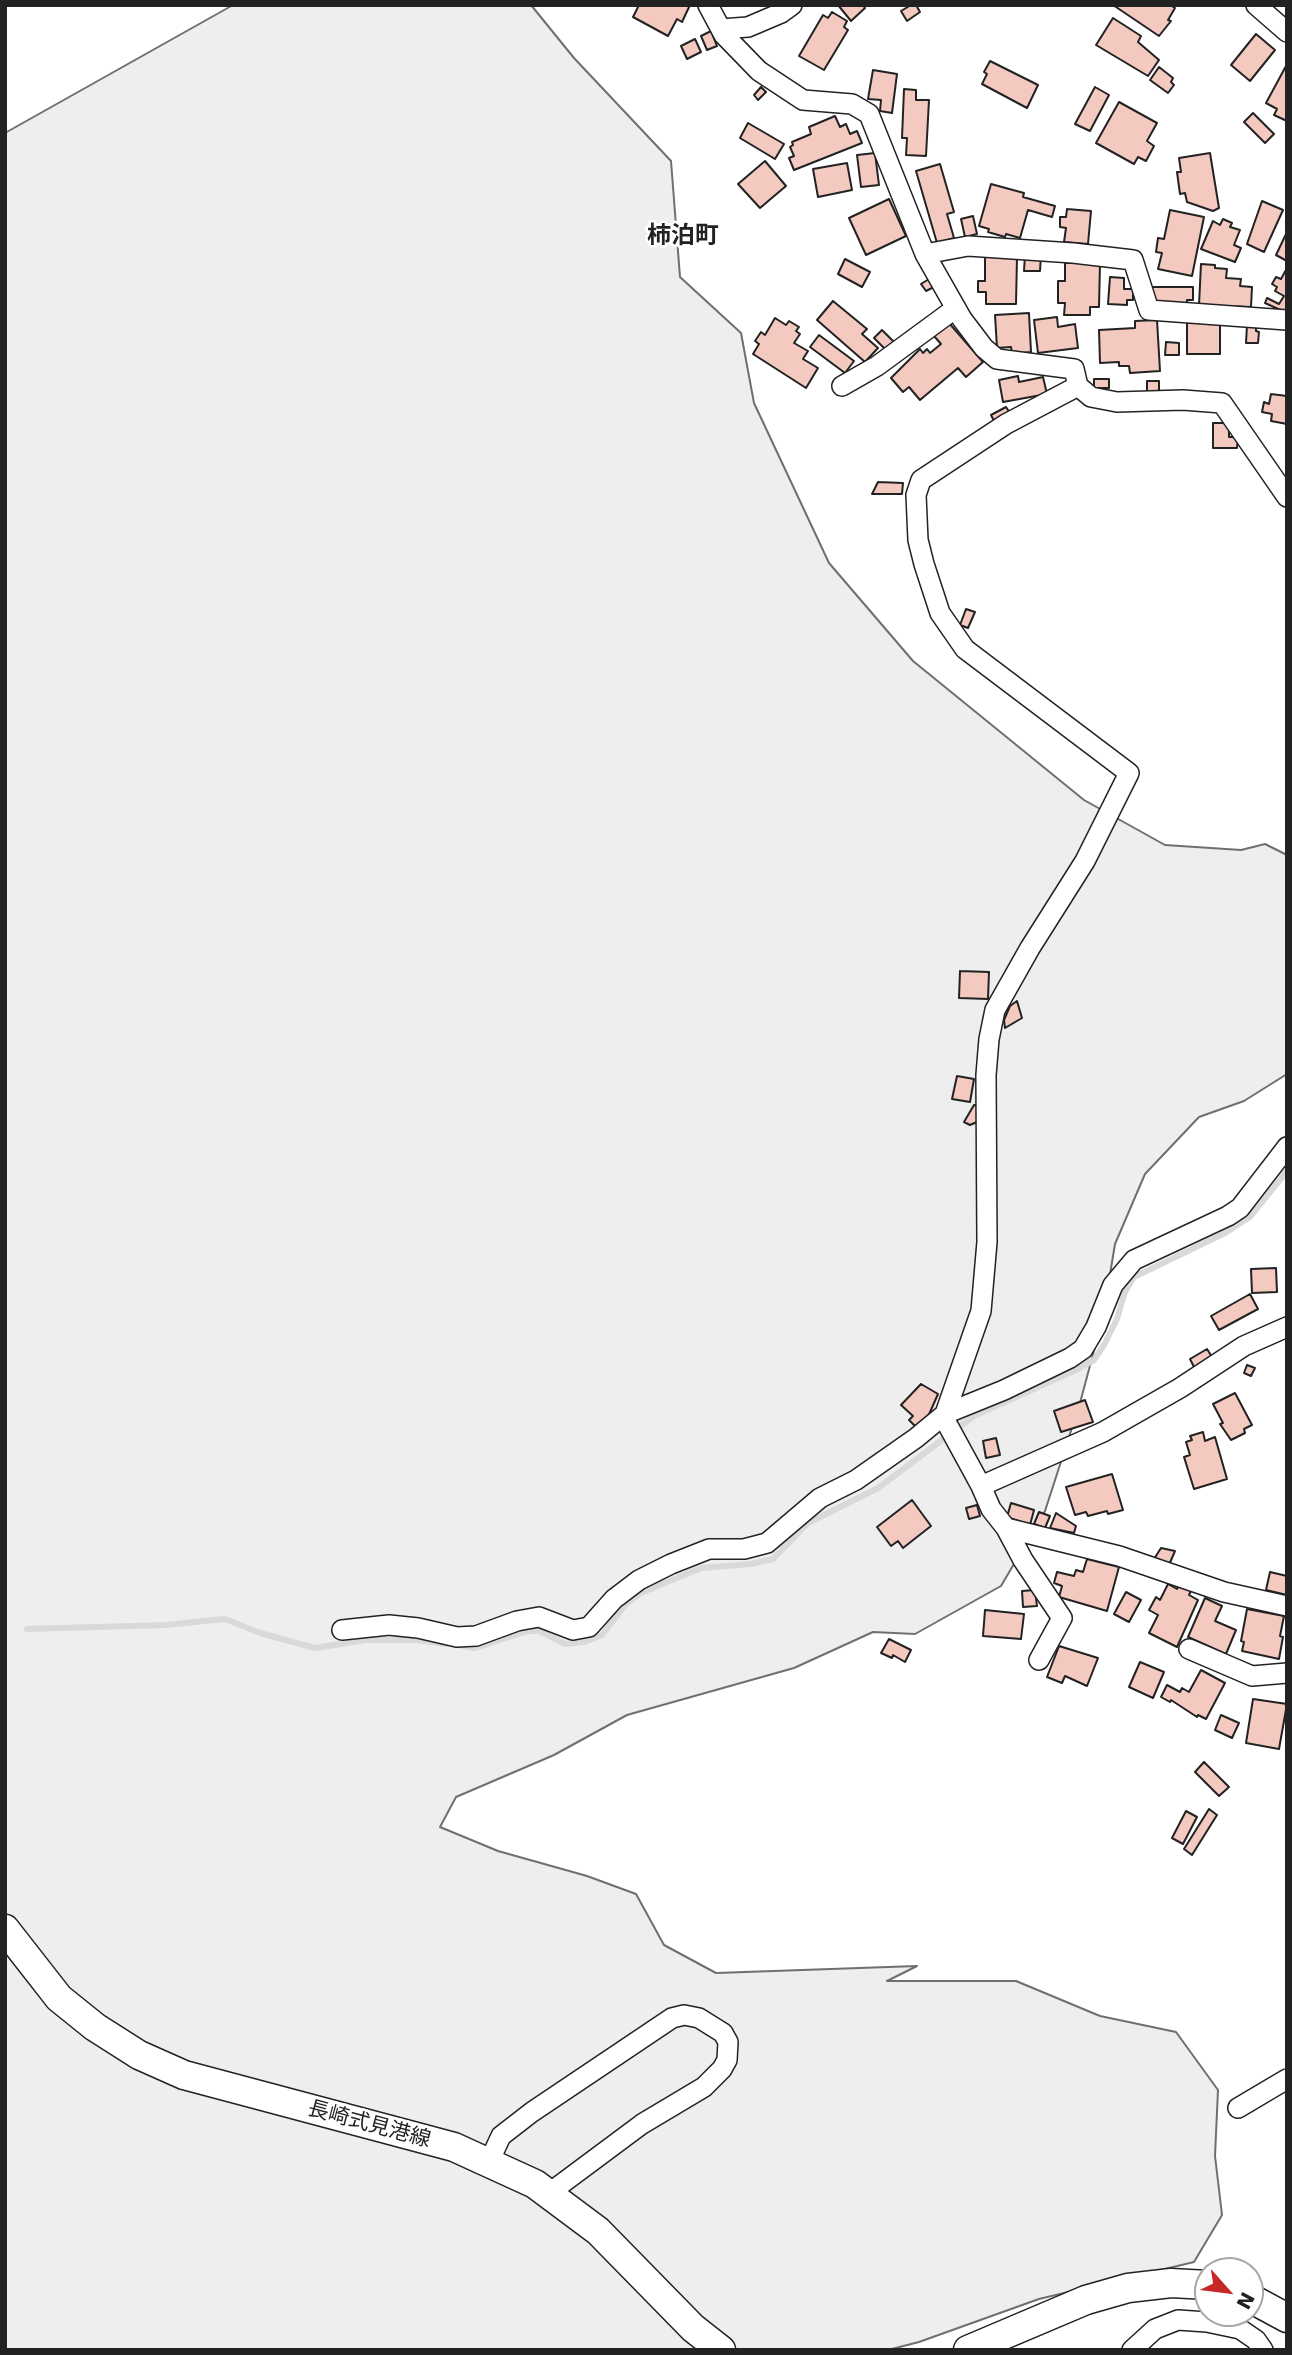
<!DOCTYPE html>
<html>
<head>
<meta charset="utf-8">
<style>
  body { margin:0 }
  #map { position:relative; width:1292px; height:2355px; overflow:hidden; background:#fff; font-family:"DejaVu Sans",sans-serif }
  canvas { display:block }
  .frame { position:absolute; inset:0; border:7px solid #222; pointer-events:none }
  .north { position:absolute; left:1194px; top:2257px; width:70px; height:70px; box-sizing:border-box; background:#fff; border:2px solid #a7a7a7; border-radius:50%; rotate:118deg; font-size:19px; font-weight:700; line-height:28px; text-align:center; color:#222 }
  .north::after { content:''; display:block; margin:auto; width:24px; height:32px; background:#c62828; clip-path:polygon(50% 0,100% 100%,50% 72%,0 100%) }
</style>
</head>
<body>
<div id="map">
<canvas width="1292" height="2355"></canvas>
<div class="frame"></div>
<div class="north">N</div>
</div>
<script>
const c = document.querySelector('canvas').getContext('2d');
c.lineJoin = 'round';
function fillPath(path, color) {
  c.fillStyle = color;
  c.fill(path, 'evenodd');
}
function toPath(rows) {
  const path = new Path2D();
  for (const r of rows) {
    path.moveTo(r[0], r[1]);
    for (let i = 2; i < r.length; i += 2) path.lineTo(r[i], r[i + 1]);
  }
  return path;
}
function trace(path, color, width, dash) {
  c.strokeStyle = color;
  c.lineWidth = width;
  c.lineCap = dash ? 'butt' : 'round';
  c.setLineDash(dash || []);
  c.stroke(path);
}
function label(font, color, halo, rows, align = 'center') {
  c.font = font + ' "DejaVu Sans","Noto Sans JP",sans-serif';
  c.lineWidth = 5;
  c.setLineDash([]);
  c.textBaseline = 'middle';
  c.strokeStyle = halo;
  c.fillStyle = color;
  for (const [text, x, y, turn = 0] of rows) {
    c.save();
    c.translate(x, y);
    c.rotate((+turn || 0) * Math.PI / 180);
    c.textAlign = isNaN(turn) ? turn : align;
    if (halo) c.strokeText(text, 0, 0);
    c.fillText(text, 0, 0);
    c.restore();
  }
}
const green = toPath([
  [233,5,531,5,574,58,671,161,680,277,741,333,754,403,829,563,913,661,1084,800,1165,845,1241,850,1265,844,1287,855,1287,1074,1244,1101,1199,1117,1145,1174,1115,1244,1103,1317,1080,1403,1045,1511,1001,1586,915,1634,873,1632,794,1668,627,1715,554,1755,456,1797,440,1827,498,1851,587,1876,636,1894,664,1945,716,1973,917,1966,887,1981,1016,1981,1100,2016,1176,2032,1218,2090,1215,2156,1222,2215,1194,2262,1039,2299,919,2342,888,2350,5,2350,5,133,233,5]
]);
fillPath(green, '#eee');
trace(green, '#6f6f6f', 2);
trace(toPath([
  [27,1629,166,1625,225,1619,260,1633,315,1648,366,1640,416,1640,446,1644],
  [457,1645,475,1648,528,1631,539,1631,565,1644,584,1642,602,1635,626,1604,641,1593,701,1568,750,1564,773,1559,808,1523,878,1488,974,1416,1074,1371,1094,1360,1104,1345,1117,1319,1125,1292,1134,1277,1225,1233,1250,1217,1287,1171]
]), '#d9d9d9', 6);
const building = toPath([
  [639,5,690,5,682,22,677,19,668,36,633,17,639,5],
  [838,5,863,5,865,8,851,21,838,5],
  [911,5,916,5,920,12,907,21,901,11,911,5],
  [1113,5,1170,5,1175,8,1168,20,1171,21,1159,36,1113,5],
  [832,12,847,21,844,27,848,30,824,70,799,56,823,15,828,18,832,12],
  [1113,18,1141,36,1138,42,1159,60,1148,76,1096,45,1113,18],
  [711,31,717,46,707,50,701,36,711,31],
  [1256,34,1275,50,1250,81,1231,65,1256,34],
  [695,39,701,52,687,59,681,46,695,39],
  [990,61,1038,85,1027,108,982,84,987,74,984,72,990,61],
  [1286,66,1287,66,1287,121,1274,115,1277,109,1266,103,1286,66],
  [1159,67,1173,78,1171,82,1174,85,1168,93,1150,80,1159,67],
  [873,70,897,74,892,113,880,111,881,100,868,99,873,70],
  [761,87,766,92,758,100,754,95,761,87],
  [1095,87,1109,95,1090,131,1075,124,1095,87],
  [904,89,916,90,916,100,929,100,926,156,906,155,907,138,902,138,904,89],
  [1119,102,1157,123,1147,141,1154,146,1146,161,1138,157,1134,164,1096,143,1119,102],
  [1253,113,1274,134,1265,143,1244,122,1253,113],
  [835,116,840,127,846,124,850,134,857,131,862,143,794,170,789,158,794,156,790,147,793,145,792,142,811,134,809,127,835,116],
  [748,123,784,144,775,159,740,138,748,123],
  [875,153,879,185,861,187,857,155,875,153],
  [1210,153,1219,208,1213,211,1187,202,1185,193,1180,194,1177,172,1181,172,1179,158,1210,153],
  [765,161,786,186,760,208,738,184,765,161],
  [847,163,852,190,818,197,813,169,847,163],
  [940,164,954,212,947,214,954,238,937,243,916,171,940,164],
  [991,184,1024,193,1023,197,1055,206,1052,217,1028,210,1020,238,1006,234,1005,237,988,232,989,229,979,226,991,184],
  [889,199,906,236,866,255,849,218,889,199],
  [1262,201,1283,210,1264,252,1247,244,1262,201],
  [1067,209,1091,211,1088,244,1064,242,1066,228,1060,227,1060,217,1066,217,1067,209],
  [1170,210,1204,217,1192,276,1158,269,1162,253,1156,252,1158,238,1164,239,1170,210],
  [973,216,977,234,965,237,961,219,973,216],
  [1223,219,1232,223,1230,227,1240,230,1234,245,1241,248,1235,262,1201,249,1213,221,1220,225,1223,219],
  [1286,234,1287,235,1287,261,1276,255,1286,234],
  [1025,255,1041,255,1040,271,1024,271,1025,255],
  [985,257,1017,257,1016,304,986,304,986,292,978,292,978,281,985,281,985,257],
  [845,259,870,272,862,287,838,274,845,259],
  [1065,263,1100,263,1099,307,1090,307,1090,315,1064,315,1065,303,1058,303,1058,281,1065,281,1065,263],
  [1201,264,1215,265,1215,268,1227,269,1226,278,1241,279,1240,286,1252,287,1251,307,1199,305,1201,264],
  [1287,268,1287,313,1265,303,1267,298,1279,304,1284,296,1275,291,1277,287,1272,284,1276,277,1281,279,1287,268],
  [1110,277,1124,278,1124,289,1133,289,1133,300,1127,300,1127,305,1108,304,1110,277],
  [929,279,934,287,926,291,921,284,929,279],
  [1150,287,1193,287,1193,300,1187,300,1187,305,1155,305,1150,287],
  [833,301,867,329,862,334,878,348,865,362,817,320,833,301],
  [1029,313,1031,352,1012,354,1011,347,997,348,995,315,1029,313],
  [1057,317,1058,327,1075,324,1078,348,1038,353,1034,320,1057,317],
  [775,318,786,325,789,321,799,327,796,331,800,334,794,343,808,351,803,359,818,368,806,388,753,354,759,344,755,341,761,332,765,335,775,318],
  [1157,320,1160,371,1130,373,1129,366,1119,366,1119,362,1100,363,1099,330,1135,328,1135,321,1157,320],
  [949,323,983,362,966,377,958,368,920,400,909,387,903,392,891,378,920,349,923,353,927,349,930,353,941,344,934,336,949,323],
  [1187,323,1220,323,1220,354,1187,354,1187,323],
  [1247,325,1256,326,1256,331,1259,332,1258,343,1246,343,1247,325],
  [882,330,894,342,886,350,874,338,882,330],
  [819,335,854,361,845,373,810,347,819,335],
  [1166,342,1179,343,1179,355,1165,355,1166,342],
  [1018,376,1019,382,1043,377,1047,394,1003,402,999,380,1018,376],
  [1094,379,1109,379,1109,388,1094,388,1094,379],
  [1147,381,1159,381,1159,392,1147,392,1147,381],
  [1271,394,1287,396,1287,424,1271,421,1272,414,1262,412,1264,402,1269,404,1271,394],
  [1006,407,1010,413,994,421,991,415,1006,407],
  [1213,423,1229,423,1229,437,1238,437,1237,448,1213,448,1213,423],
  [878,482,903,483,902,494,872,494,878,482],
  [966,609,975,612,968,628,960,625,966,609],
  [960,971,989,972,988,999,959,998,960,971],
  [1017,1001,1022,1018,1005,1028,1004,1020,1010,1006,1017,1001],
  [957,1076,974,1079,970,1102,952,1099,957,1076],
  [974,1105,978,1106,977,1122,970,1125,964,1122,974,1105],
  [1276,1268,1277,1292,1252,1293,1251,1269,1276,1268],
  [1250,1294,1258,1309,1219,1330,1211,1316,1250,1294],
  [1207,1349,1212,1357,1194,1367,1190,1359,1207,1349],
  [1247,1365,1255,1368,1251,1376,1244,1373,1247,1365],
  [921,1384,938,1394,927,1419,916,1427,909,1420,913,1416,901,1405,921,1384],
  [1235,1393,1252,1425,1244,1429,1245,1433,1231,1440,1220,1424,1223,1423,1213,1404,1235,1393],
  [1085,1400,1093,1422,1061,1432,1054,1411,1085,1400],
  [1203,1432,1205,1441,1215,1437,1227,1479,1194,1489,1184,1457,1190,1455,1186,1442,1192,1440,1190,1436,1203,1432],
  [996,1438,1000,1455,986,1458,983,1441,996,1438],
  [1112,1474,1123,1510,1108,1514,1107,1511,1088,1516,1086,1512,1075,1515,1066,1487,1112,1474],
  [912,1500,931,1526,903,1548,898,1541,891,1546,877,1527,912,1500],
  [1011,1503,1034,1510,1030,1525,1007,1517,1011,1503],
  [977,1505,980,1516,969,1519,966,1508,977,1505],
  [1039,1512,1050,1516,1045,1528,1034,1524,1039,1512],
  [1056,1513,1076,1526,1074,1533,1050,1528,1056,1513],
  [1161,1548,1175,1551,1169,1565,1154,1559,1161,1548],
  [1087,1559,1119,1567,1107,1611,1059,1597,1062,1586,1054,1583,1057,1572,1074,1576,1076,1570,1083,1572,1087,1559],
  [1270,1572,1287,1576,1287,1595,1266,1590,1270,1572],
  [1168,1584,1177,1589,1179,1585,1191,1591,1189,1595,1198,1600,1177,1647,1149,1633,1158,1615,1149,1610,1156,1597,1160,1600,1168,1584],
  [1035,1590,1037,1606,1023,1607,1022,1591,1035,1590],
  [1126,1592,1141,1600,1129,1622,1114,1614,1126,1592],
  [1205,1598,1222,1606,1215,1621,1236,1630,1226,1654,1188,1637,1205,1598],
  [1247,1609,1284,1616,1280,1636,1283,1637,1279,1659,1242,1651,1244,1642,1241,1641,1247,1609],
  [985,1610,1024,1614,1021,1639,983,1636,985,1610],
  [889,1639,911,1650,905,1662,893,1655,892,1658,881,1653,889,1639],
  [1059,1646,1098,1658,1087,1686,1065,1676,1062,1683,1047,1677,1059,1646],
  [1140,1662,1164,1672,1153,1698,1129,1687,1140,1662],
  [1201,1670,1225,1683,1206,1719,1198,1715,1197,1717,1171,1700,1170,1702,1161,1697,1167,1685,1180,1692,1182,1688,1189,1692,1201,1670],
  [1253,1699,1287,1704,1279,1749,1246,1743,1253,1699],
  [1221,1715,1239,1723,1232,1738,1215,1730,1221,1715],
  [1204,1762,1229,1787,1219,1796,1195,1772,1204,1762],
  [1209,1809,1217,1815,1192,1855,1184,1849,1209,1809],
  [1186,1811,1197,1817,1183,1844,1172,1838,1186,1811]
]);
fillPath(building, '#f3c9c0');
trace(building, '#222', 2);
const minor = toPath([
  [708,5,724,35,759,71,803,100,852,104,869,114,925,254,962,319,984,348,997,359,1074,369,1078,386,1091,397,1117,402,1183,400,1222,403,1287,497],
  [1256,5,1287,32],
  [721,29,748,27,781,13,792,5],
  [925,254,968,246,1073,253,1133,260,1149,310,1287,320],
  [842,386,877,366,956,308],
  [1078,386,1006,424,921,480,916,495,918,540,924,564,940,613,965,649,1129,773,1085,861,1030,948,995,1010,989,1039,986,1075,987,1242,981,1311,945,1414,945,1420,981,1486,991,1509,1006,1528,1119,1556,1224,1592,1287,1606],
  [981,1486,1103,1432,1180,1388,1244,1346,1287,1327],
  [1006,1528,1023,1560,1062,1618,1039,1660],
  [342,1630,389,1625,418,1628,457,1637,476,1636,517,1621,539,1617,573,1630,589,1627,614,1599,639,1580,671,1564,709,1549,744,1549,767,1543,820,1498,856,1480,916,1438,945,1414,1004,1390,1070,1358,1083,1349,1096,1327,1113,1285,1134,1260,1228,1216,1240,1208,1287,1147],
  [1189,1649,1252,1676,1287,1673],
  [1238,2108,1287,2079],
  [489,2162,501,2136,532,2112,672,2018,684,2015,699,2018,723,2033,728,2042,727,2060,722,2069,704,2087,642,2124,548,2194],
  [1132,2350,1155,2329,1178,2320,1207,2322,1240,2329,1256,2340,1263,2350]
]);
const secondary = toPath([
  [5,1929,59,1998,95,2027,139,2055,184,2075,454,2147,535,2184,598,2231,693,2328,721,2350],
  [1250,2298,1287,2318],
  [968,2350,1086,2300,1128,2288,1171,2283,1208,2285]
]);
trace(minor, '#222', 22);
trace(secondary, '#222', 31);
trace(minor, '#fff', 19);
trace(secondary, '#fff', 28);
label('21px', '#222', '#fff', [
  ["長崎式見港線",369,2125,15]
]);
label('bold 24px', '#222', '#fff', [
  ["柿泊町",683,237]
]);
</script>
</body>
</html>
